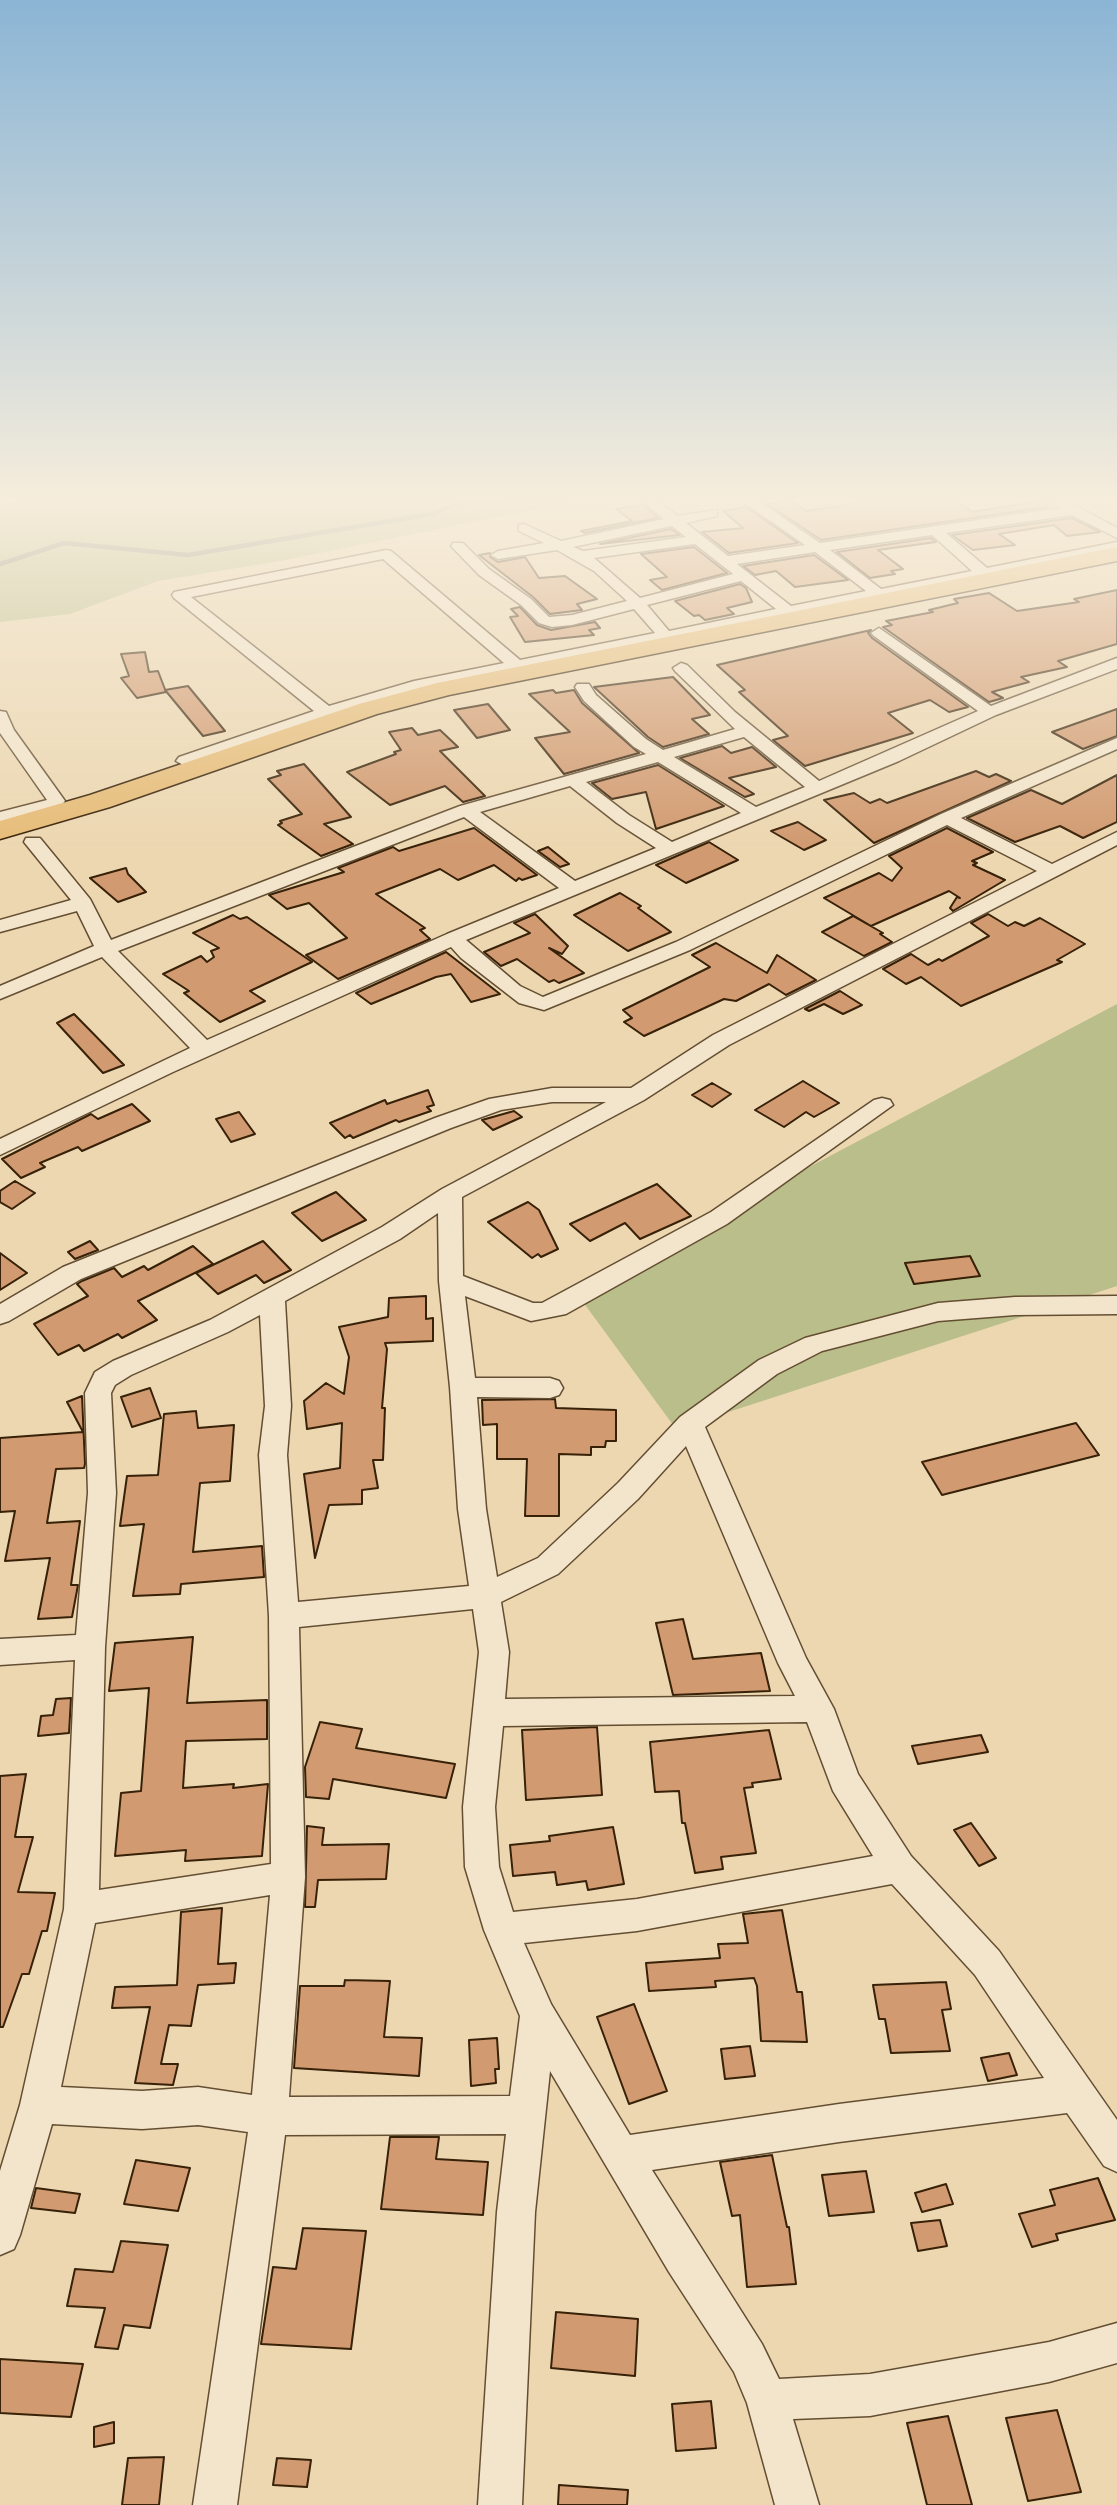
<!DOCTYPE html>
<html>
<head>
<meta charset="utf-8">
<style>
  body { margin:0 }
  canvas { display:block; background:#ecd7b1 }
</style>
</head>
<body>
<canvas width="1117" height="2505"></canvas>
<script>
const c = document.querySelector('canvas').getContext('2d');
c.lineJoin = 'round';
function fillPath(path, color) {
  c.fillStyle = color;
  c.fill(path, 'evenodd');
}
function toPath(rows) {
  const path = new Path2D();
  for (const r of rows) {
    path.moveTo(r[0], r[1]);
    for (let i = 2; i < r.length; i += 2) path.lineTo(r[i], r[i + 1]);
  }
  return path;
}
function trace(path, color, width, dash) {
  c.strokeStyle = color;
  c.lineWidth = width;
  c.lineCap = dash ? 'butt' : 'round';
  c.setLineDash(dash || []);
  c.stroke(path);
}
fillPath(toPath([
  [56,496,602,496,280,561,158,581,70,614,0,622,0,504],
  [1117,1004,1117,1286,676,1429,575,1291]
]), '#b9be8a');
trace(toPath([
  [0,564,64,543,188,555,432,514,459,503,508,502,526,496]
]), '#757a72', 4.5);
const building = toPath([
  [851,496,951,496,972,512,1039,501,1048,507,821,540,767,504,791,500,806,511,858,503,851,496],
  [644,505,658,518,585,533,581,531,632,521,616,509,644,505],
  [746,507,798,543,729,553,702,532,743,528,723,511,746,507],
  [1072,518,1100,532,1067,536,1054,525,999,534,1015,545,973,550,952,535,1072,518],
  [671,529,680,535,600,544,671,529],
  [931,538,936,542,878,550,903,569,891,571,895,574,870,578,837,552,931,538],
  [694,547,727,573,662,590,650,580,667,577,641,554,694,547],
  [490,553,490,557,498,562,525,557,539,578,565,576,597,599,577,604,582,610,550,614,533,597,479,555,490,553],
  [814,555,848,580,795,587,776,571,755,575,743,566,814,555],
  [740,584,746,588,752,602,727,608,734,614,705,620,699,615,694,616,675,601,740,584],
  [1117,590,1117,644,1058,661,1067,667,1021,677,1029,682,992,692,1003,698,989,702,883,627,892,625,886,621,933,612,929,610,958,603,954,599,989,593,1017,611,1079,602,1074,599,1117,590],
  [520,607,537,625,551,630,595,622,600,628,589,630,594,635,525,642,510,617,518,616,511,609,520,607],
  [871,630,868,633,872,638,968,707,949,712,930,700,888,713,913,733,805,766,773,740,788,736,739,692,745,690,717,665,871,630],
  [145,652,149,672,158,671,166,692,137,698,121,678,129,676,121,654,145,652],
  [673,677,710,715,692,719,709,734,663,747,648,737,594,687,673,677],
  [188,686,225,731,203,736,165,690,188,686],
  [553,690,556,693,574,690,582,703,639,753,564,774,535,738,570,732,529,694,553,690],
  [488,704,510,730,477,738,454,710,488,704],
  [1117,709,1117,736,1083,749,1052,732,1117,709],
  [412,728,418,735,440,730,458,747,440,751,485,796,463,802,445,786,390,805,347,772,396,754,394,752,401,750,389,732,412,728],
  [722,746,731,753,752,747,776,767,729,778,754,794,745,797,680,758,722,746],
  [304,764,351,817,324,824,353,844,321,856,278,825,282,823,280,821,302,814,268,779,281,775,277,771,304,764],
  [658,765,724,806,656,829,646,792,612,799,592,783,658,765],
  [976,771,989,777,996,774,1011,781,874,843,824,800,854,793,870,803,880,799,887,803,976,771],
  [1117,775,1117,822,1083,838,1060,826,1015,842,967,818,1031,790,1062,804,1117,775],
  [798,822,826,840,804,850,771,831,798,822],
  [474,828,537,875,522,880,519,878,516,881,494,865,458,880,440,869,376,894,425,928,420,930,430,939,338,979,306,955,347,938,309,903,287,909,269,895,344,872,338,868,393,847,399,851,474,828],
  [947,828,993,852,972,861,977,863,973,865,1005,880,953,911,950,908,957,897,960,898,949,891,871,926,824,898,879,873,892,881,902,868,889,856,947,828],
  [709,842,738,860,686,883,656,865,709,842],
  [548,847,569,864,560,867,538,851,548,847],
  [126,868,128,874,146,892,118,902,90,878,126,868],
  [620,893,641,906,638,908,671,932,628,951,574,915,620,893],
  [535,914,568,946,562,954,549,948,584,973,559,983,554,980,549,982,517,959,501,966,484,952,530,933,514,923,535,914],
  [988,914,1008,926,1015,922,1024,926,1040,918,1085,944,1057,960,1062,962,961,1006,921,977,906,984,883,969,911,954,928,965,939,959,942,961,989,936,971,923,988,914],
  [233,915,240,919,247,917,312,962,250,991,265,1001,220,1022,184,993,189,991,163,974,201,956,207,962,214,957,211,951,219,948,193,933,233,915],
  [853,916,883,933,880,934,892,942,864,956,822,932,853,916],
  [716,943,767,973,777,955,816,980,786,995,769,984,736,1001,724,999,644,1036,624,1022,632,1018,623,1010,710,967,692,955,716,943],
  [446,952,500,994,471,1002,451,974,436,977,371,1004,356,993,446,952],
  [840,991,862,1005,843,1014,824,1004,809,1011,805,1009,840,991],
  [74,1014,124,1065,103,1073,57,1023,74,1014],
  [803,1081,839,1103,814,1117,806,1112,784,1127,755,1110,803,1081],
  [712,1083,731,1094,712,1107,692,1095,712,1083],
  [428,1090,434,1105,427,1107,431,1111,399,1122,396,1120,353,1138,350,1135,345,1138,330,1123,385,1100,387,1104,428,1090],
  [132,1104,150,1121,82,1151,78,1147,40,1163,45,1167,21,1178,2,1159,91,1114,98,1119,132,1104],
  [514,1111,522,1117,493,1130,482,1120,514,1111],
  [239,1112,255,1134,231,1142,216,1119,239,1112],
  [15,1181,35,1193,12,1209,0,1202,0,1191,15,1181],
  [657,1184,691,1216,640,1239,625,1223,590,1241,570,1224,657,1184],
  [336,1192,366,1220,322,1241,292,1213,336,1192],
  [528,1202,539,1210,558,1249,541,1257,538,1254,532,1258,488,1222,528,1202],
  [90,1241,98,1250,75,1259,68,1252,90,1241],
  [263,1241,291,1270,264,1283,256,1275,218,1294,196,1273,263,1241],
  [193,1246,213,1264,138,1301,157,1320,122,1338,118,1334,84,1351,79,1345,58,1355,34,1324,88,1296,77,1284,82,1281,114,1268,122,1277,144,1266,148,1270,193,1246],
  [0,1253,27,1273,0,1290,0,1253],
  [970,1256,980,1276,914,1284,905,1263,970,1256],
  [426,1296,426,1319,433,1318,433,1341,385,1343,387,1349,382,1408,385,1408,383,1460,373,1460,378,1488,362,1490,362,1504,329,1505,315,1558,304,1474,340,1468,342,1423,307,1429,304,1401,326,1383,344,1394,349,1357,339,1327,388,1317,389,1298,426,1296],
  [150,1388,161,1418,132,1427,121,1397,150,1388],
  [82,1396,85,1464,84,1468,56,1469,47,1523,80,1521,71,1585,78,1585,72,1617,38,1619,50,1558,5,1561,15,1511,0,1512,0,1438,83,1432,67,1402,82,1396],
  [555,1399,556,1408,616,1410,616,1441,606,1441,605,1447,591,1447,591,1455,559,1454,559,1516,525,1516,527,1459,497,1459,497,1424,483,1425,482,1400,555,1399],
  [196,1411,198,1428,234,1425,230,1481,200,1483,193,1552,262,1546,264,1577,181,1584,180,1594,133,1596,144,1524,120,1526,127,1476,158,1475,164,1414,196,1411],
  [1076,1423,1099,1455,942,1495,922,1462,1076,1423],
  [683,1619,693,1659,761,1653,770,1691,673,1695,656,1623,683,1619],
  [193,1637,187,1703,267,1700,267,1739,186,1741,183,1788,234,1784,233,1788,268,1784,262,1856,185,1861,186,1850,115,1856,121,1793,141,1791,149,1688,109,1691,115,1643,193,1637],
  [71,1698,69,1733,38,1736,41,1716,53,1715,56,1699,71,1698],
  [320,1722,362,1729,356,1748,455,1764,446,1798,333,1779,329,1799,306,1797,305,1767,320,1722],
  [597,1727,602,1795,526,1800,522,1730,597,1727],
  [769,1730,781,1779,752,1783,753,1787,744,1788,756,1853,721,1857,723,1869,695,1873,685,1823,682,1823,679,1791,655,1792,650,1742,769,1730],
  [981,1735,988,1752,918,1764,912,1746,981,1735],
  [26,1774,15,1837,33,1837,18,1892,55,1893,47,1931,42,1931,29,1974,22,1974,3,2027,0,2027,0,1776,26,1774],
  [971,1823,996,1858,979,1866,954,1830,971,1823],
  [307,1826,324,1828,322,1845,389,1844,386,1879,318,1880,315,1907,305,1907,307,1826],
  [613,1827,624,1884,588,1890,586,1881,557,1885,555,1872,513,1876,510,1845,550,1841,549,1836,613,1827],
  [222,1908,218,1964,236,1963,234,1983,198,1985,191,2026,169,2025,161,2064,178,2064,173,2085,135,2083,150,2007,112,2008,115,1987,177,1985,181,1912,222,1908],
  [782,1910,797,1992,802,1992,807,2042,761,2041,757,1986,754,1978,715,1981,716,1987,649,1991,646,1963,720,1958,718,1944,748,1943,743,1914,782,1910],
  [345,1980,390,1981,384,2037,422,2038,419,2076,294,2068,300,1986,344,1986,345,1980],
  [946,1982,951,2009,942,2010,950,2051,891,2053,885,2019,879,2019,873,1985,946,1982],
  [634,2004,667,2091,629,2104,597,2017,634,2004],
  [497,2038,499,2069,495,2069,496,2083,471,2086,469,2040,497,2038],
  [750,2046,755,2076,725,2079,721,2049,750,2046],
  [1009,2053,1017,2075,988,2081,981,2058,1009,2053],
  [390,2137,439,2137,436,2159,488,2162,483,2215,381,2209,390,2137],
  [772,2155,787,2227,789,2227,796,2284,747,2287,740,2215,732,2216,720,2162,772,2155],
  [136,2160,190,2168,178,2211,124,2204,136,2160],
  [866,2171,874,2212,829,2216,822,2175,866,2171],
  [1098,2178,1115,2220,1056,2234,1058,2240,1032,2247,1019,2214,1055,2205,1050,2190,1098,2178],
  [946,2184,953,2204,922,2212,915,2193,946,2184],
  [36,2188,80,2194,75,2213,31,2208,36,2188],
  [940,2220,947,2246,918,2251,911,2223,940,2220],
  [303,2228,366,2231,351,2349,261,2344,273,2267,296,2269,303,2228],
  [121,2241,168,2245,150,2328,124,2325,118,2349,95,2347,105,2308,67,2306,75,2269,113,2272,121,2241],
  [556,2312,638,2319,635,2376,551,2368,556,2312],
  [0,2359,83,2364,71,2417,0,2413,0,2359],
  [711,2401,716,2448,676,2451,672,2404,711,2401],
  [1057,2410,1081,2492,1028,2501,1006,2418,1057,2410],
  [948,2416,972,2505,927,2505,907,2423,948,2416],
  [114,2422,114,2443,94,2447,94,2427,114,2422],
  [164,2457,159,2505,122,2505,128,2458,164,2457],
  [277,2458,311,2460,307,2487,273,2485,277,2458],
  [559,2485,628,2490,627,2505,558,2505,559,2485]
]);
fillPath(building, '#d19a70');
trace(building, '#372108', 2);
const minor = toPath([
  [649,496,678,516,717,510,717,516,686,523,728,556,805,545,735,496,751,496,820,543,1060,508,1041,496,1058,496,1117,528,1117,538,1072,515,946,533,987,568,1117,542,1117,550,995,575,999,579,992,583,981,577,890,596,893,600,886,604,875,599,800,614,804,618,796,623,785,617,675,639,679,643,671,648,661,641,417,690,332,715,191,765,185,766,176,761,179,757,314,711,174,598,172,595,174,592,386,550,391,551,520,660,655,633,634,609,572,625,552,627,539,623,521,605,479,575,451,546,453,543,463,543,489,569,531,599,549,617,572,615,627,601,594,571,557,550,498,559,491,555,498,551,544,543,519,531,519,525,524,524,561,541,664,519,642,500,649,496],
  [672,526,686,537,583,551,573,547,672,526],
  [932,535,972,571,881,589,830,550,932,535],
  [695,544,733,574,640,598,594,558,695,544],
  [815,552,866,591,791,606,737,564,815,552],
  [383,559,504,663,414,681,329,706,191,597,383,559],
  [741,581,776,609,669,631,647,605,741,581],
  [879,628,991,706,1117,658,1117,669,996,715,899,761,466,940,520,986,543,997,676,942,941,814,1117,738,1117,749,961,818,1052,864,1117,832,1117,845,729,1045,644,1100,462,1197,463,1276,533,1303,542,1303,711,1212,874,1100,882,1098,890,1100,893,1105,727,1224,566,1314,531,1321,465,1296,475,1378,550,1378,559,1381,563,1388,559,1395,550,1398,477,1397,486,1509,497,1577,538,1558,618,1483,680,1417,759,1360,805,1338,938,1303,1015,1297,1117,1296,1117,1314,1015,1315,938,1321,822,1351,777,1374,705,1427,806,1658,834,1709,858,1774,911,1856,999,1951,1117,2120,1117,2172,1104,2166,1067,2113,839,2142,652,2170,762,2344,779,2379,870,2374,1049,2342,1117,2323,1117,2363,1049,2382,870,2416,793,2419,819,2505,775,2505,747,2403,734,2372,669,2272,550,2071,535,2212,522,2505,478,2505,497,2212,506,2134,285,2135,237,2505,193,2505,248,2132,198,2125,142,2129,52,2124,20,2235,14,2249,0,2255,0,2171,20,2105,64,1909,75,1660,0,1665,0,1639,76,1635,88,1493,85,1393,95,1372,113,1361,210,1320,382,1227,442,1189,606,1102,552,1102,501,1110,451,1128,81,1279,9,1321,0,1324,0,1304,63,1267,435,1118,489,1099,552,1088,631,1088,713,1035,1037,871,947,825,690,950,544,1010,519,1003,461,958,451,947,173,1072,0,1155,0,1139,190,1048,102,957,0,999,0,986,94,946,77,911,0,932,0,920,71,900,24,842,26,838,40,838,90,899,111,940,460,806,646,754,634,747,584,701,575,687,577,684,589,684,596,695,646,739,663,750,735,729,675,671,673,668,681,663,687,665,735,712,819,781,978,711,874,636,871,633,879,628],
  [744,737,805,787,756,807,674,757,744,737],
  [658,762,741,813,672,842,629,815,586,782,658,762],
  [570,786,617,823,656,848,575,881,480,812,570,786],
  [464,817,559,888,447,934,207,1040,118,951,464,817],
  [438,1213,439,1281,450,1387,458,1509,469,1586,298,1602,287,1455,291,1406,285,1301,400,1239,438,1213],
  [260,1315,265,1406,259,1455,269,1616,271,1864,99,1890,105,1647,116,1493,111,1393,115,1385,131,1375,228,1332,260,1315],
  [686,1446,778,1663,795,1696,505,1699,509,1652,501,1602,558,1574,638,1499,686,1446],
  [473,1609,479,1652,463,1807,465,1867,484,1930,520,2016,510,2096,289,2097,305,1877,299,1627,473,1609],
  [807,1722,833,1791,873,1856,637,1899,513,1912,499,1867,495,1807,503,1726,807,1722],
  [892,1884,975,1975,1044,2078,839,2104,630,2135,551,2004,524,1943,637,1931,892,1884],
  [270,1895,252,2095,198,2087,142,2091,61,2087,95,1923,270,1895],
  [0,711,6,712,14,730,65,801,57,810,0,822,0,812,47,800,0,733,0,711]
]);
const primary = toPath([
  [1117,547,1117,561,449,695,377,714,110,807,0,839,0,821,90,795,359,704,437,683,1117,547]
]);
trace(minor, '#644e32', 3);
trace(primary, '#372108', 3);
fillPath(minor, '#f3e5cc');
fillPath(primary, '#e6bc78');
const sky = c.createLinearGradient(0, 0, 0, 847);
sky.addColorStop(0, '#8bb5d5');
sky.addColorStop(0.59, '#f6eddc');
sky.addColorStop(1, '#f6eddc00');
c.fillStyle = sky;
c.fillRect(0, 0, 1117, 847);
</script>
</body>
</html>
